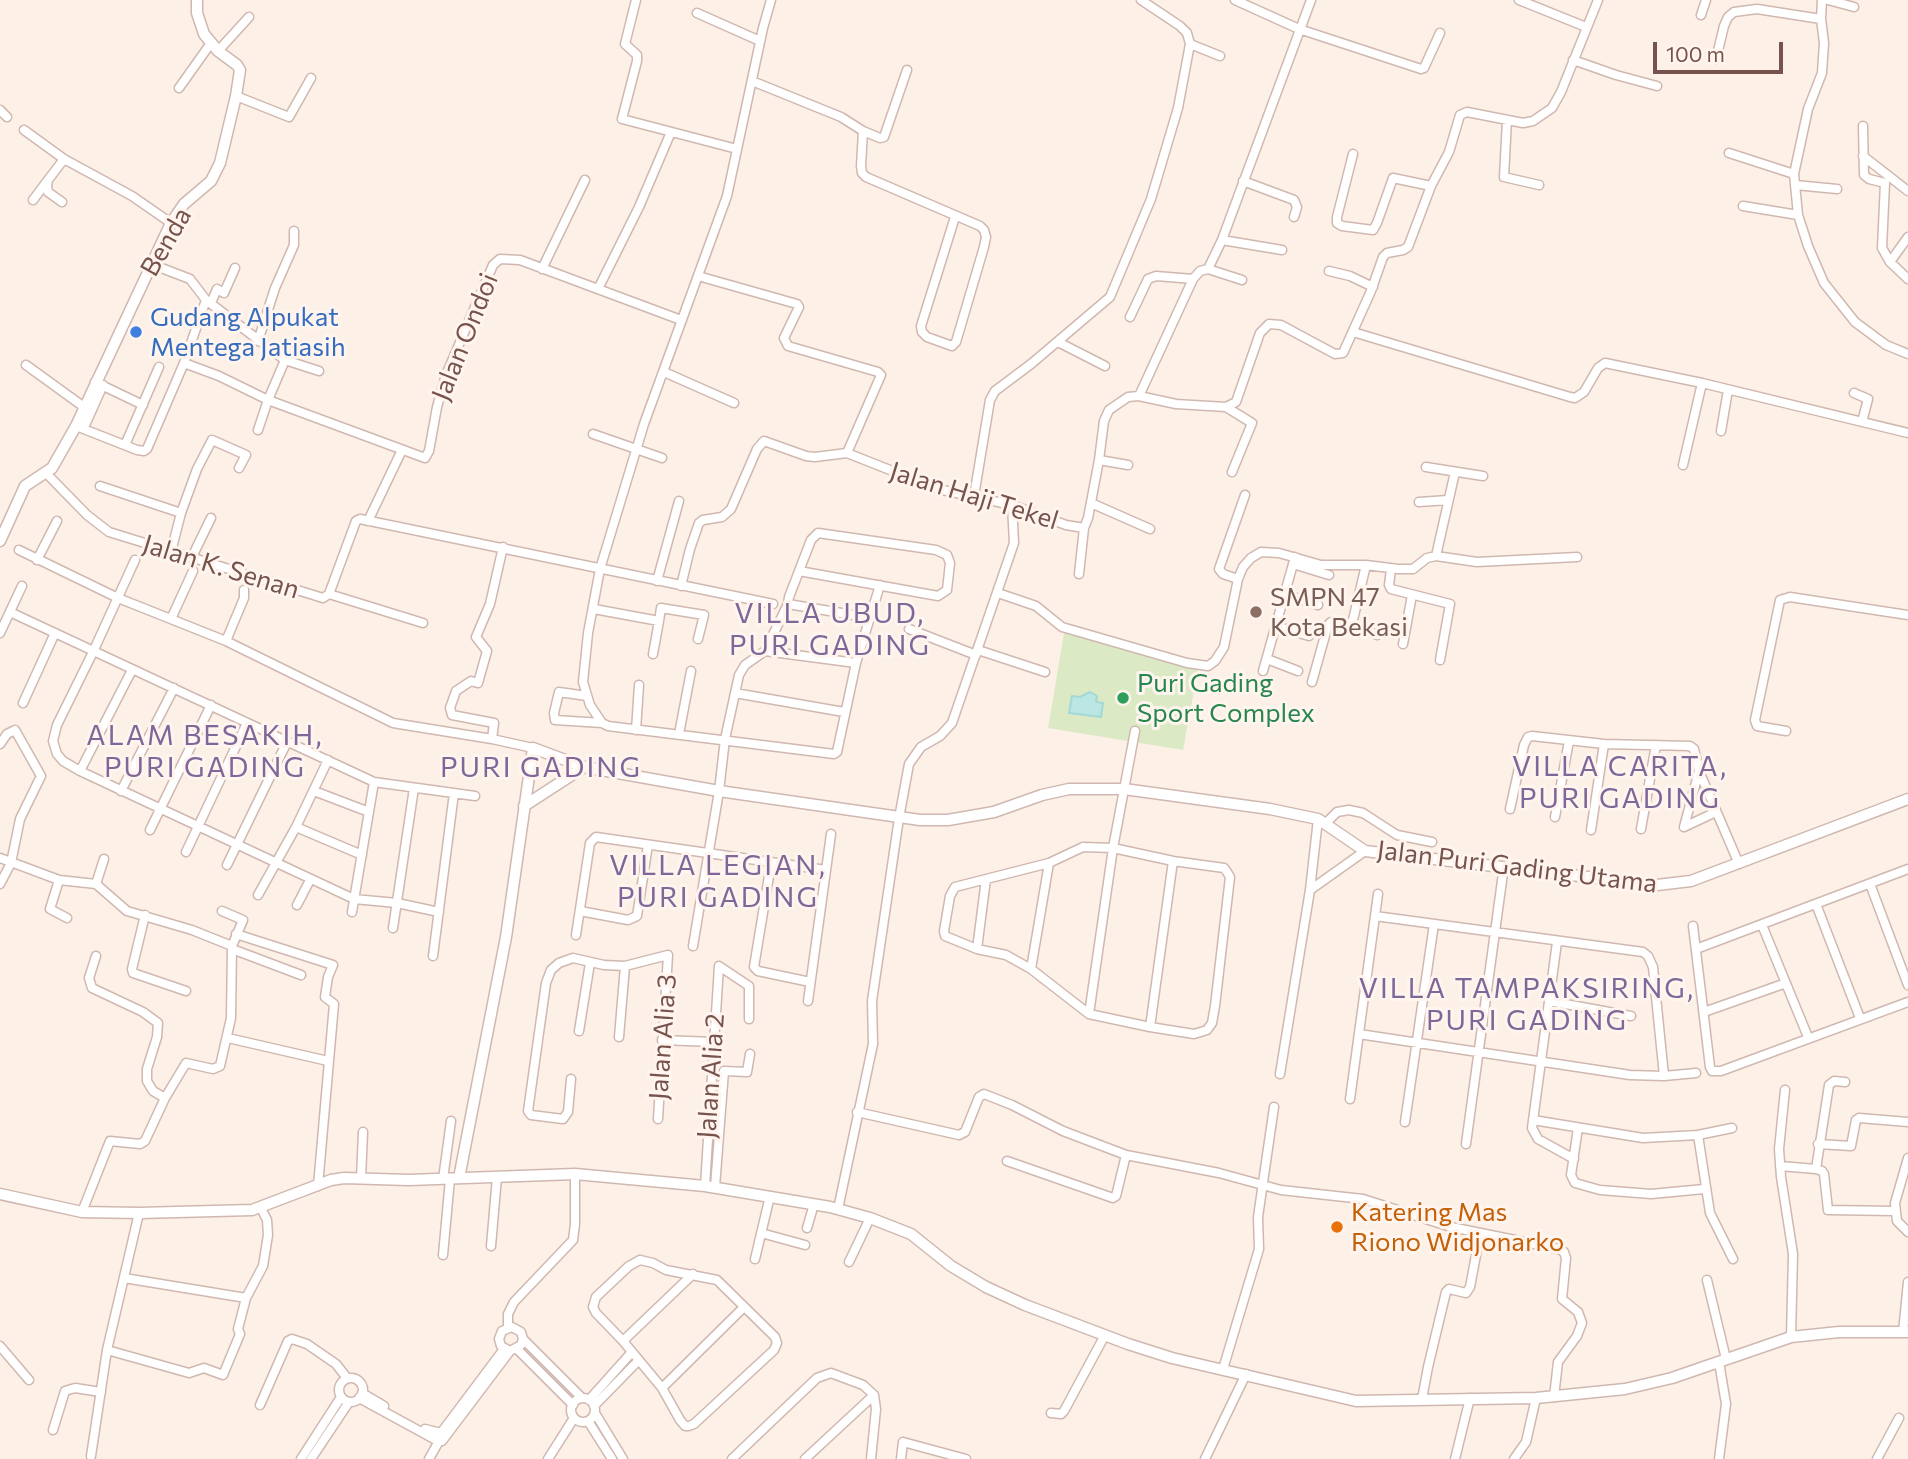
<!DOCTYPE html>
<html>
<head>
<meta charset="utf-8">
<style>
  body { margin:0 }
  #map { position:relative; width:1908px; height:1459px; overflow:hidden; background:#fcf0e7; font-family:Commissioner,sans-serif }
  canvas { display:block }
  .scale { position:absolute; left:1653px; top:42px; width:130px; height:32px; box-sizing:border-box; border:4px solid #76534c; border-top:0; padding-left:9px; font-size:21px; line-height:24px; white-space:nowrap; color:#76534c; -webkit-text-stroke:5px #fff5ee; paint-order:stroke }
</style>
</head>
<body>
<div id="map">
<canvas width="1908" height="1459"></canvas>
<div class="scale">100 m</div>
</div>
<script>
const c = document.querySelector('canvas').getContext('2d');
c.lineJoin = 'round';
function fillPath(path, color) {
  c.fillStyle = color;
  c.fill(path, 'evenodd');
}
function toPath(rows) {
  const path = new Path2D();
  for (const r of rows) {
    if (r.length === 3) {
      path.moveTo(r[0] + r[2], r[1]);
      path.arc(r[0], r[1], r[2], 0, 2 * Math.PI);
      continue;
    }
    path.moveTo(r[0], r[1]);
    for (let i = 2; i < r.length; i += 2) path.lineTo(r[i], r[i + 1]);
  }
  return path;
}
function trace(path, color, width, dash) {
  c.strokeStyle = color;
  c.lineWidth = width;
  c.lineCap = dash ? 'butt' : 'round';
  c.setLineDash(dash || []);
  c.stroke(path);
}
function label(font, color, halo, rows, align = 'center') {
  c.font = font + ' Commissioner,sans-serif';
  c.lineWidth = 6;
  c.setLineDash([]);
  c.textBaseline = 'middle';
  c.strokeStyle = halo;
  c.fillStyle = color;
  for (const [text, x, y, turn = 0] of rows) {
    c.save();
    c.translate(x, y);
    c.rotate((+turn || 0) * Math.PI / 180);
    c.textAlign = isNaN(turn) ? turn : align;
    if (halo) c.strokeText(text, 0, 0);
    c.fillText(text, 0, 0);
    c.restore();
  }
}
fillPath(toPath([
  [1064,633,1198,669,1183,750,1048,728]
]), '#dbeac5');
const water = toPath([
  [1090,692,1097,696,1096,702,1103,703,1101,717,1069,713,1072,696,1080,697,1090,692]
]);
fillPath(water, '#bce6e4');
trace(water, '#a2d8d6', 2);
const minor = toPath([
  [636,0,625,44,637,55,637,61,622,119,737,149],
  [1235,0,1299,29,1421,69,1424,68,1440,33],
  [1519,0,1586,27],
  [1822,0,1821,19,1824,43,1822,73,1808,109,1794,174,1798,215,1808,246,1824,283,1855,322,1886,345,1908,354],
  [1828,0,1854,7],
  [697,13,760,41],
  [1701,15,1706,0],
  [1190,44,1220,56],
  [218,51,249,17],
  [1716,59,1724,26,1728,17,1734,12,1757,9,1821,19],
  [1573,60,1616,75,1657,86],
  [752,81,841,117,863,131,861,166,862,173,866,177,980,226,984,230,986,237,984,247,956,342,952,346,927,337,922,332,921,326,955,217],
  [179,88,211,43],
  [236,96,289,117,311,78],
  [0,110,7,117],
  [1507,120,1504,177,1539,185],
  [1863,126,1864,175,1869,179,1885,183,1882,248,1890,262,1908,279],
  [24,130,64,159,132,196,171,223],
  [863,131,880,138,884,137,907,70],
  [1729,153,1794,174],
  [1353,154,1337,217,1337,223,1342,226,1373,230,1377,223,1393,178,1431,186],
  [1863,156,1908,191],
  [1243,181,1294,200,1297,207,1294,217],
  [1795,185,1837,189],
  [33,200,48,180],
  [62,202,48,192,47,186,48,180,64,159],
  [1743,206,1798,215],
  [1222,240,1282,250],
  [1890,262,1908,237],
  [151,264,190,279,206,300,285,360,268,400,425,458,429,451,437,407,446,375,493,265,500,259,520,260,681,320],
  [542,269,585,180],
  [1208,269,1242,280],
  [1329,271,1350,276,1373,287],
  [698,276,797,304,799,307,784,338,788,346,878,372,881,375,847,453],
  [598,289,639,207,671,132],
  [211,303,217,289,224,293,235,268],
  [1130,317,1148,279,1156,276,1193,279],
  [1353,332,1570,397,1575,398,1584,392,1598,368,1605,363,1702,383,1908,433],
  [258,341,275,288,294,245,294,231],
  [1058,342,1105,366],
  [285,360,319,371],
  [184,363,219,376,268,400,258,430],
  [26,365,84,407],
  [664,372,734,403],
  [95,382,143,405],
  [1854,393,1868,399,1862,422],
  [1139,396,1193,279,1200,271,1208,269,1222,240,1311,0],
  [1226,407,1252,423,1232,472],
  [86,423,103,385],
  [76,426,137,450,144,451,147,449,184,363,206,300],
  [1721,431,1728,390],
  [593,434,662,458],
  [125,445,159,367],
  [1099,460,1128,465],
  [1683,465,1702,383],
  [1426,467,1483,476],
  [46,473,87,515,109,532,323,598,329,594,356,521,360,519,773,604],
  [100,486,181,513,197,469,212,440,246,455,239,468],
  [974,496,990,400,995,391,1031,364,1110,297,1151,199,1178,108,1190,44,1187,33,1180,26,1141,0],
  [1419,502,1448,500],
  [1091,503,1150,529],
  [368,521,402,450],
  [19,550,118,598,226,641,393,723,492,739,533,748],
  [171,552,181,513],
  [1436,556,1455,472],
  [192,557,211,518],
  [37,560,57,521],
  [135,560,93,652,57,725,53,741,57,754,63,761,80,771,354,899,397,903,439,912],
  [1293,564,1329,575],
  [1366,565,1352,624,1377,635],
  [1391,569,1389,585,1391,589,1450,604,1440,660],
  [1079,574,1084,528],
  [1238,579,1223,574,1219,569,1245,495],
  [657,581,679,501],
  [681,586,690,549,699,523,703,520,722,517,731,509,757,449,764,441,806,456,815,457,847,453,938,489,1012,505,1066,525,1084,528,1088,518,1099,460,1104,421,1109,410,1128,397,1139,396,1176,404,1226,407,1236,402,1260,333,1269,324,1281,325,1335,354,1343,353,1371,291,1383,257,1387,253,1403,250,1408,247,1431,186,1449,152,1460,115,1467,112,1523,123,1533,121,1552,108,1561,92,1598,0],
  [998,593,1036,606,1062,627,1187,663,1208,666,1215,661,1224,647,1238,579,1243,567,1251,558,1261,552,1279,553,1321,565,1366,565,1398,569,1413,569,1427,558,1436,556,1477,562,1577,557],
  [329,594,423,623],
  [1285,594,1318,605],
  [788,604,789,597,811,540,818,533,936,550,947,555,950,563,947,590,938,596,799,571],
  [594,609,659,621,661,608,704,615,698,639],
  [10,612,374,782,475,796],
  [171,619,193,571],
  [1276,626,1309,636],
  [909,629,976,655],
  [0,633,22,586],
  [226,641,244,598,244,590],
  [1403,644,1412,595],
  [978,650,1045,672],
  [765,651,856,663],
  [653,654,659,621],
  [1267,659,1298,671],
  [1263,671,1295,557],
  [1312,682,1328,625,1331,622,1348,627,1352,624],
  [735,693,844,712],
  [587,696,559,692,554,713,555,720,602,723,608,726,834,754,837,752,856,663,880,585],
  [23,703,55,633],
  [602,723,590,705,583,682,588,633,600,569,644,424,727,196,763,28,771,0],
  [636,730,639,685],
  [1786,731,1757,726,1755,720,1780,600,1790,597,1908,615],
  [679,734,691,671],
  [492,739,494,723,452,715,450,708,456,691,471,681,478,683,487,651,476,637,490,604,503,547],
  [0,744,7,734,15,730,41,776,20,819,11,863,0,884],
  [80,771,132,670],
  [1699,771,1684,827,1716,812],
  [121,791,174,688],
  [314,791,369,812],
  [1510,809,1524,745,1528,737,1532,736,1604,744,1690,746,1694,749,1699,771,1739,864],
  [1555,817,1569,741],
  [1325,824,1337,812,1349,810,1363,813,1397,835,1432,842],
  [296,827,362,855],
  [1641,829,1656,745],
  [150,830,211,705],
  [1591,830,1604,744],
  [1083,847,1113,848,1173,861,1224,868,1227,872,1230,877,1215,1006,1212,1023,1207,1030,1194,1034,1150,1027,1089,1014,1031,969,1006,955,977,949,945,936,944,931,950,896,955,887,1049,863,1083,847],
  [186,852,247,723],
  [0,858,59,880,96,884,127,911,192,930,232,946],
  [771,864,754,967,758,971,810,982],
  [227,865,287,742],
  [59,880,50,909,67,918],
  [96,884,104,859],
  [1870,884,1908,985],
  [1310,890,1365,851],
  [258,895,296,827,328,760],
  [1816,904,1860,1018],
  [297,905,310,880],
  [580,911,628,920,637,916,648,845],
  [352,912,374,782],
  [145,915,132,969,133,973,186,991],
  [1762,925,1808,1037],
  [1693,926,1710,1067,1712,1071,1721,1071,1908,1002],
  [393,928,414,788],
  [236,934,333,965,328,977,325,997,334,1004,318,1186],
  [576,935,590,843,596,837,826,870],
  [1557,942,1532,1128,1538,1139,1574,1159],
  [693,946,719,791,725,739,739,675,745,665,765,651,788,604,871,618],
  [232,949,301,975],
  [977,949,986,879],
  [1696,949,1908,869],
  [96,956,89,978,92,988,143,1012,158,1023,157,1037,147,1069,147,1081,153,1091,165,1098],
  [433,956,454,793],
  [1031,969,1049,863],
  [808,1001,831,834],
  [1549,1001,1631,1016],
  [1704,1012,1786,983],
  [1089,1014,1113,848,1135,731],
  [1150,1027,1173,861],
  [579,1031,590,963],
  [1359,1034,1630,1075,1664,1076,1653,967,1648,956,1643,952,1375,916],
  [619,1037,625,966],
  [228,1038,328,1061],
  [662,1040,713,1042],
  [1280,1074,1310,890,1318,819],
  [1664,1076,1696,1073],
  [571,1079,568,1112,563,1119,531,1115,528,1111,546,983,551,970,559,963,573,958,604,965,625,966,668,955,658,1119],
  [1785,1090,1779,1149,1781,1177,1793,1254,1791,1337],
  [1350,1099,1378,894],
  [857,1112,959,1135,965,1132,979,1097,984,1094,1012,1105,1063,1131,1126,1155,1219,1173,1281,1190,1363,1199,1451,1227,1559,1249,1564,1252,1566,1258,1562,1299,1578,1312,1582,1323,1577,1336,1558,1362,1554,1397],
  [1533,1120,1643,1138,1698,1135,1732,1128],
  [1405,1122,1434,924],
  [1578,1128,1571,1175,1575,1183,1600,1190,1651,1194,1704,1189],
  [1698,1135,1710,1213,1733,1259],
  [1466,1144,1504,866],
  [1818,1144,1851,1146,1856,1120,1859,1118,1908,1122],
  [1908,1158,1895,1203,1897,1221,1908,1232],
  [1007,1161,1113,1198,1116,1196,1126,1155],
  [1780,1166,1816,1169,1829,1085,1834,1081,1845,1082],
  [1816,1169,1822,1171,1824,1174,1828,1210,1895,1211],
  [361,1178,363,1132],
  [443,1179,451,1121],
  [705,1186,719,966,749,986,749,1019],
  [715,1187,724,1071,747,1072,750,1054],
  [838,1209,873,1044,872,1001,899,818,909,764,921,747,940,736,952,723,1014,543,1012,505],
  [82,1212,110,1141,140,1144,145,1141,165,1098,186,1063,213,1069,220,1066,231,1018,232,946,243,920,222,911],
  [807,1228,814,1204],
  [761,1233,805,1245],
  [491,1246,497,1177],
  [443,1255,450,1179],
  [755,1259,770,1196],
  [640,1260,653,1263,666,1270,717,1280,775,1337,777,1343,774,1350,694,1424,689,1426,685,1426,680,1420,662,1388,623,1341,596,1313,593,1307,596,1297,629,1266,640,1260],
  [849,1262,870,1218],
  [124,1278,246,1298],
  [1707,1280,1726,1359],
  [508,1327,508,1314,514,1302,573,1240,575,1224,575,1174],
  [1903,1332,1908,1282],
  [523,1339,582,1398],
  [623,1341,693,1274],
  [0,1346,29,1380],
  [517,1349,573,1405],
  [107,1350,189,1373,204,1368,223,1375,240,1334,238,1329,246,1298,263,1266,268,1235,267,1220,261,1208],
  [1223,1369,1259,1249,1258,1217,1274,1107],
  [351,1390,12],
  [662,1388,744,1307],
  [362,1393,384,1406],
  [359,1398,436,1440,442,1441,510,1351,521,1345,523,1339,521,1332,512,1327,502,1331,499,1339,501,1346,510,1351],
  [583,1410,12],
  [1422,1399,1428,1367,1446,1292,1449,1289,1466,1293,1470,1287,1480,1234],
  [589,1400,632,1352],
  [260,1405,288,1341,292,1339,307,1344,336,1364,347,1378],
  [594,1406,639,1360],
  [595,1413,623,1459],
  [1051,1413,1061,1414,1064,1411,1105,1335],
  [588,1421,612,1459],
  [425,1429,441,1433,504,1349],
  [53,1430,65,1391,75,1388,101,1392],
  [91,1456,107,1350,139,1213],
  [301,1459,341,1397],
  [311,1459,349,1402],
  [429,1459,439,1441],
  [548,1459,574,1418],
  [732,1459,817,1378,831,1373,863,1385,874,1395,876,1409,871,1459],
  [805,1459,874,1395],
  [901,1459,903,1442,966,1459],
  [1205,1459,1246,1374],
  [1455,1459,1470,1398],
  [1514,1459,1526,1442,1536,1398],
  [1719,1459,1726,1404,1719,1362],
  [1877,1459,1899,1418]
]);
const tertiary = toPath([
  [0,541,25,486,52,468,76,426,171,223,184,204,211,181,220,163,236,96,240,70,237,65,218,51,204,34,197,13,197,0],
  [524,806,584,767],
  [459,1178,506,937,533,748,584,767,719,791,920,820,948,820,994,812,1042,795,1069,789,1124,789,1270,809,1318,819,1365,851,1657,885,1691,881,1908,799],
  [0,1194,82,1212,139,1213,252,1210,331,1180,344,1178,409,1180,575,1174,705,1186,830,1207,870,1218,911,1234,951,1266,986,1287,1025,1305,1128,1344,1172,1358,1356,1401,1536,1398,1625,1389,1672,1378,1791,1337,1839,1332,1908,1332]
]);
trace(minor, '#d0b8b0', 11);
trace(tertiary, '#d0b8b0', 13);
trace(minor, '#fff', 8);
trace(tertiary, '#fff', 10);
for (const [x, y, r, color] of [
  [136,332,7,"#3f7fe0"],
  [1256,612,7,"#8d6e63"],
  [1123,698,7,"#2e9e5b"],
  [1337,1227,7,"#e8710a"]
]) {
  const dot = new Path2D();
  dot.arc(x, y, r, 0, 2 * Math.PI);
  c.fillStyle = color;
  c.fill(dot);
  trace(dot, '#fff5ee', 2.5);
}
label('26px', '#76534c', '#fff5ee', [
  ["Benda",166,242,-60],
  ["Jalan Ondoi",465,337,-68],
  ["Jalan Haji Tekel",974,496,17],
  ["Jalan K. Senan",221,567,17],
  ["Jalan Puri Gading Utama",1517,867,7],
  ["Jalan Alia 3",663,1037,-86],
  ["Jalan Alia 2",711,1076,-86]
]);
label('26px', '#366cbe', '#fff5ee', [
  ["Gudang Alpukat",150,317],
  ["Mentega Jatiasih",150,347]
], 'left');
label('26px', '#785e54', '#fff5ee', [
  ["SMPN 47",1270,597],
  ["Kota Bekasi",1270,627]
], 'left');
label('26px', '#27864d', '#fff5ee', [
  ["Puri Gading",1137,683],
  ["Sport Complex",1137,713]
], 'left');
label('26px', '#c56008', '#fff5ee', [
  ["Katering Mas",1351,1212],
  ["Riono Widjonarko",1351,1242]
], 'left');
c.letterSpacing = '2px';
label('28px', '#7f6799', '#fff5ee', [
  ["VILLA UBUD,",830,614],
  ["PURI GADING",830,646],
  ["ALAM BESAKIH,",205,736],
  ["PURI GADING",205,768],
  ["VILLA CARITA,",1620,767],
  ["PURI GADING",1620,799],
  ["PURI GADING",541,768],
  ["VILLA LEGIAN,",718,866],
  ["PURI GADING",718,898],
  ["VILLA TAMPAKSIRING,",1527,989],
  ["PURI GADING",1527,1021]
]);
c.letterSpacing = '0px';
</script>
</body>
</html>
